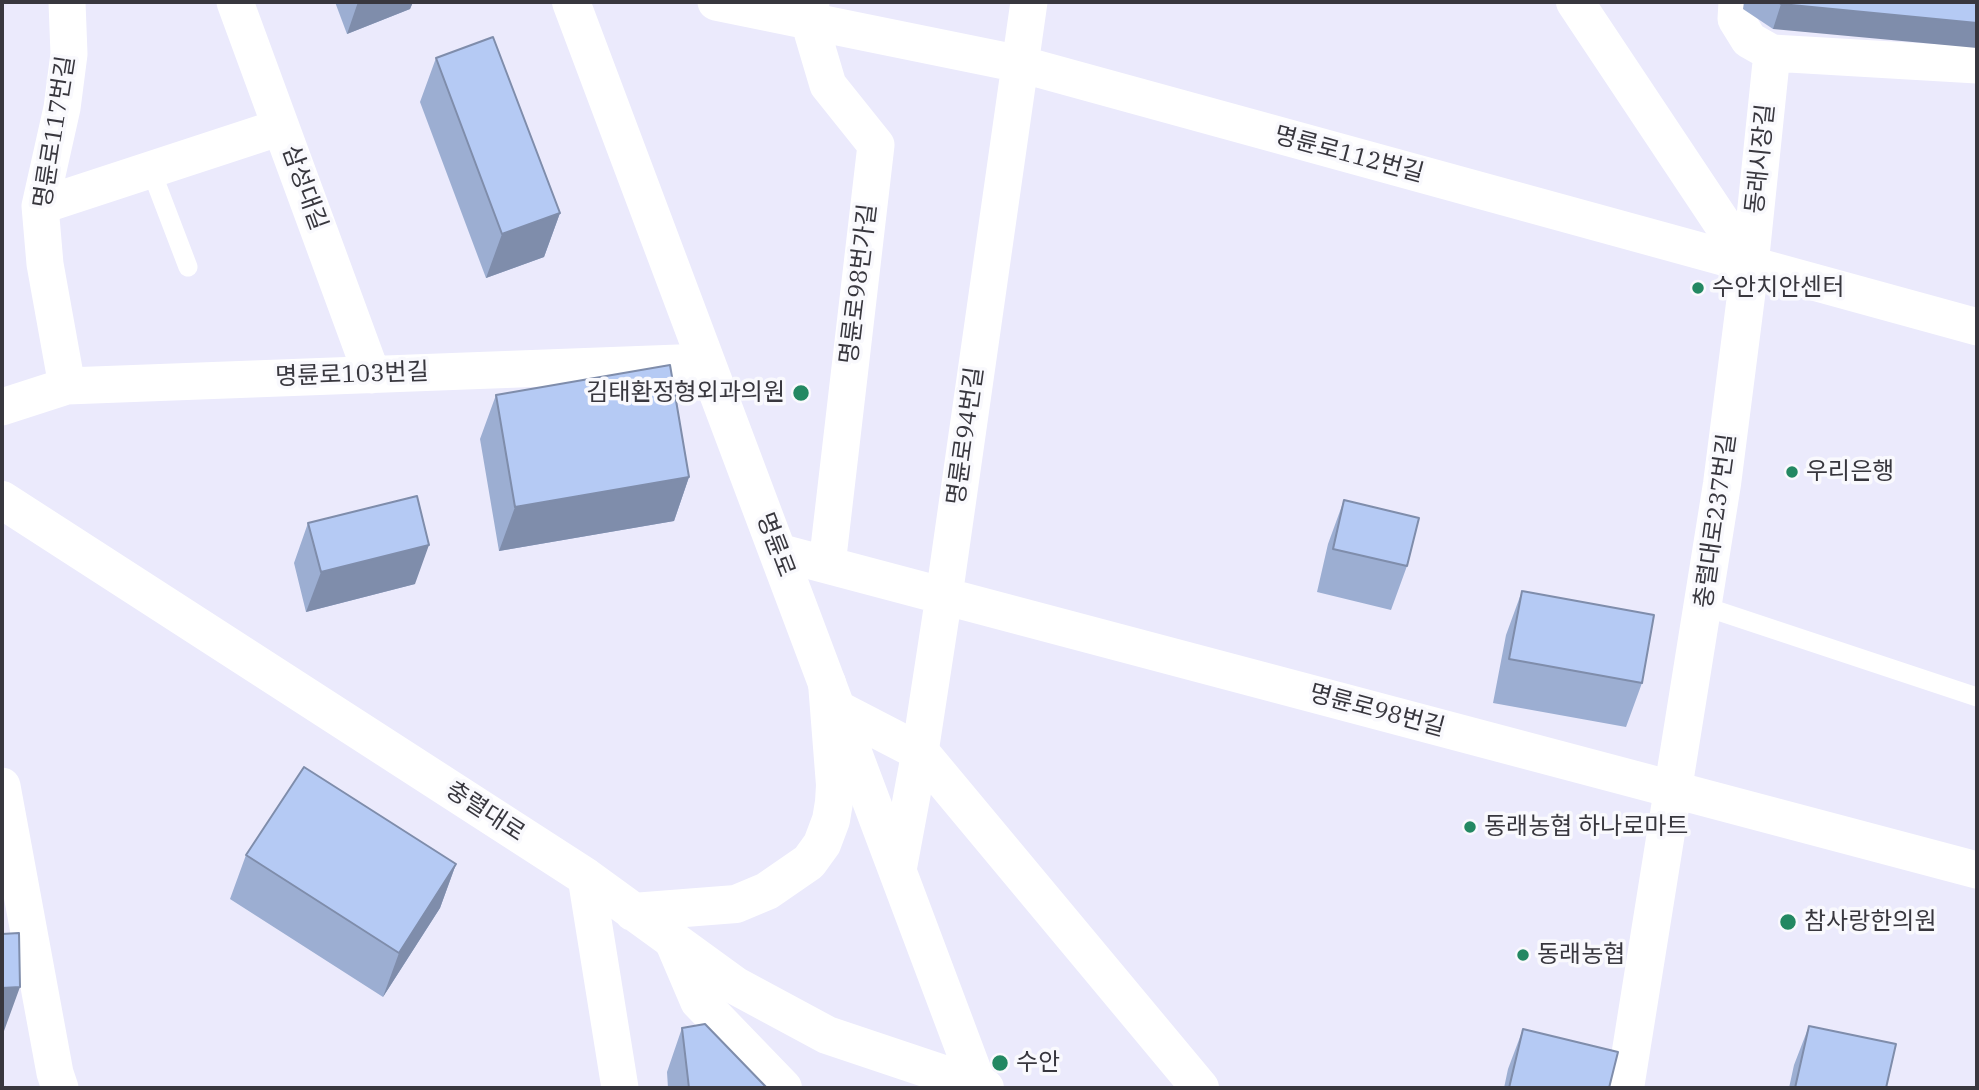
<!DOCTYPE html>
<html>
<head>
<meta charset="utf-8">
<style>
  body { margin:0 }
  #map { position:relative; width:1979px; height:1090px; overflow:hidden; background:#ebeafc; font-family:"IBM Plex Serif",serif }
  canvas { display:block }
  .frame { position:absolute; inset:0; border:4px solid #38373e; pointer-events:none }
</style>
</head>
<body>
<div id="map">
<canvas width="1979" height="1090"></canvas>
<div class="frame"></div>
</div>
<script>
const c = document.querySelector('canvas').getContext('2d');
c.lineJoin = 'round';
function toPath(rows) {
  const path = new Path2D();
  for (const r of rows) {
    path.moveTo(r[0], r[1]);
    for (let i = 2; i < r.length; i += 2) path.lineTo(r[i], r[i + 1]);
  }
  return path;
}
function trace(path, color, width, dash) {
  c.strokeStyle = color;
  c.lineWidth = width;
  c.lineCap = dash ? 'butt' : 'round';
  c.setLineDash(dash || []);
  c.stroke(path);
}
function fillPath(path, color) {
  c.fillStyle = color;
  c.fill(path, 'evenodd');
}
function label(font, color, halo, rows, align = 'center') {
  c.font = font + ' "IBM Plex Serif","Noto Sans KR",serif';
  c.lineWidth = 7;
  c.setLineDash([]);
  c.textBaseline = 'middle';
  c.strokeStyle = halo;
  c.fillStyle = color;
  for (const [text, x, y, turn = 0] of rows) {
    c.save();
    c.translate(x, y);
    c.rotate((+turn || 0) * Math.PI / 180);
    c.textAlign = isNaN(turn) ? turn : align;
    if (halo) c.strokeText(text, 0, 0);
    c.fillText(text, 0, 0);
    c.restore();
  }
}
trace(toPath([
  [151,170,188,267],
  [1703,606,1977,697]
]), '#fff', 19);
trace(toPath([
  [67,2,69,54,62,108,40,206,45,264,67,386],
  [235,2,372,375],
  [716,2,1020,64,1977,327],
  [811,2,809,21,828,85,876,145,827,565],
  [1737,2,1736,19,1749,40,1772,53,1977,65],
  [40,206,281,127],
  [1750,265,1772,53],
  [2,407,67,386,705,362],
  [778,552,1977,870],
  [2,786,55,1073,60,1088],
  [898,870,920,752,944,596,1029,2],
  [586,877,620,1088]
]), '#fff', 37);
trace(toPath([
  [1575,2,1750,265,1722,484,1625,1088]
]), '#fff', 38);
trace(toPath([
  [571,2,979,1088],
  [837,709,920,752,1200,1088],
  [673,940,699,1001,783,1088]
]), '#fff', 38);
trace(toPath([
  [2,500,586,877,736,986,827,1035,985,1088],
  [633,912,736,904,767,891,809,862,822,844,831,820,834,802,835,785,827,683]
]), '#fff', 38);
fillPath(toPath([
  [335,2,413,2,410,9,347,34],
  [1744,2,1977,2,1773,29,1743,9],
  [436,58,560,213,544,257,486,278,420,102],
  [496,395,689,477,674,521,499,551,480,439],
  [1344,500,1407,566,1391,610,1317,592,1328,544],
  [308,523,415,584,306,612,294,563],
  [1522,591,1642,683,1626,727,1493,703,1506,635],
  [246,855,456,864,440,908,383,997,230,899],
  [1809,1026,1886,1088,1789,1088,1794,1065],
  [682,1028,767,1088,668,1088,667,1072],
  [1523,1029,1609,1088,1504,1088,1508,1069]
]), '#9caed2');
fillPath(toPath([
  [358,2,413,2,410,9,347,34],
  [1781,4,1977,23,1977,48,1773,29],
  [560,213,544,257,486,278,502,234],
  [689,477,674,521,499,551,515,507],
  [429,545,415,584,306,612,321,572],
  [456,864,440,908,383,997,399,953],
  [20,987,4,1031,2,1031,2,988]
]), '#7f8dab');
const building = toPath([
  [1778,2,1977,2,1977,23,1781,4,1778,2],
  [493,37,560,213,502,234,436,58,493,37],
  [670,365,689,477,515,507,496,395,670,365],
  [417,496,429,545,321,572,308,523,417,496],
  [1344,500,1419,518,1407,566,1333,549,1344,500],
  [1522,591,1654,615,1642,683,1509,659,1522,591],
  [304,767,456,864,399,953,246,855,304,767],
  [19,933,20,987,2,988,2,934,19,933],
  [705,1024,767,1088,689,1088,682,1028,705,1024],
  [1809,1026,1896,1044,1886,1088,1795,1088,1809,1026],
  [1523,1029,1618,1052,1609,1088,1509,1088,1523,1029]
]);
fillPath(building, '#b5caf4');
trace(building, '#7f8dab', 2);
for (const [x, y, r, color] of [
  [1698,288,7,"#238862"],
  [801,393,9,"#238862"],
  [1792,472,7,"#238862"],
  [1470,827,7,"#238862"],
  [1788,922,9,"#238862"],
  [1523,955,7,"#238862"],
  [1000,1063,9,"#238862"]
]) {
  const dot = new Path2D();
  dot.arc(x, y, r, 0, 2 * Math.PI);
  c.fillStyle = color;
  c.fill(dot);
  trace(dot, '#f9f9fd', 2.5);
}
label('24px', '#38373e', '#f9f9fd', [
  ["명륜로117번길",55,132,-81],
  ["명륜로112번길",1349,155,15],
  ["동래시장길",1761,159,-84],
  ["삼성대길",304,188,70],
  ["명륜로98번가길",859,284,-83],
  ["명륜로103번길",352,375,-2],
  ["명륜로94번길",966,436,-82],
  ["충렬대로237번길",1716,521,-82],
  ["명륜로",775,545,69],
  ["명륜로98번길",1377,711,15],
  ["충렬대로",485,812,33]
]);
label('24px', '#38373e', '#f9f9fd', [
  ["수안치안센터",1712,288],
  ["김태환정형외과의원",785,393,"right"],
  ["우리은행",1806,472],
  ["동래농협 하나로마트",1484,827],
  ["참사랑한의원",1804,922],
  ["동래농협",1537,955],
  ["수안",1016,1063]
], 'left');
</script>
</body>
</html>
